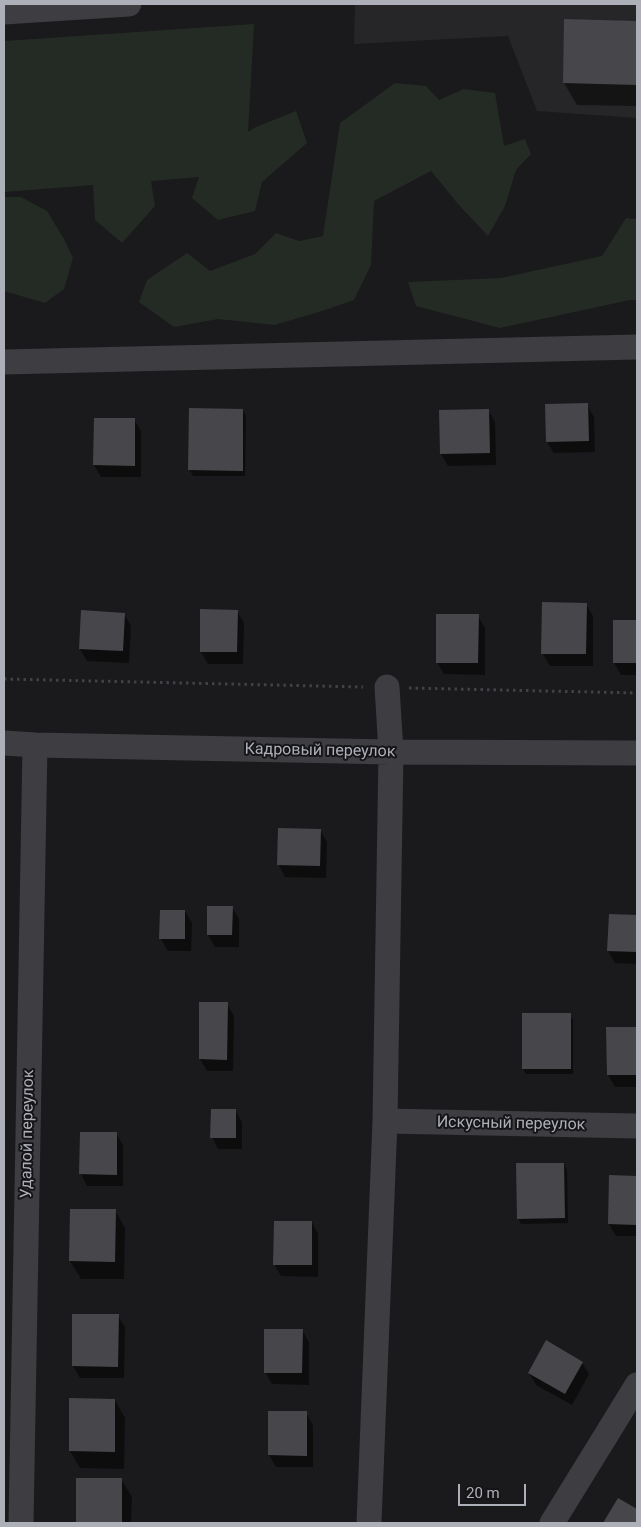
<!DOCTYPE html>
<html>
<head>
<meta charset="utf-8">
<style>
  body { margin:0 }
  #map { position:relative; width:641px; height:1527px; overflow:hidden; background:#1a191b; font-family:Roboto,sans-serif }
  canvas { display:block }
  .frame { position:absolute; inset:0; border:5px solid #aeb0b9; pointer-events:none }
  .scale { position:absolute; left:458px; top:1484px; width:68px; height:22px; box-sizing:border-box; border:2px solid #aeb0b9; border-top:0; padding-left:6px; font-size:15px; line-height:18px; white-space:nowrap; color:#aeb0b9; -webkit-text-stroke:4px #151416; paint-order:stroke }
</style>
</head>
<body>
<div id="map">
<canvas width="641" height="1527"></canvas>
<div class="frame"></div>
<div class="scale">20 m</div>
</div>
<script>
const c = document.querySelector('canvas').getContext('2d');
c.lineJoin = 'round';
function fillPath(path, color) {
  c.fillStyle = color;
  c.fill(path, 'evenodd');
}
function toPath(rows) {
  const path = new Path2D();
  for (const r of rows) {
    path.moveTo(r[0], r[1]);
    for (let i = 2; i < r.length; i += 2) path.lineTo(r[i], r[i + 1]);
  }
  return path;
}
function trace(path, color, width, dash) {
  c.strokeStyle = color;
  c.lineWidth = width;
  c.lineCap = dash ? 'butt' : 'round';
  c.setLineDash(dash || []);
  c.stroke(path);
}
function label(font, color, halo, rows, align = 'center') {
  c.font = font + ' Roboto,sans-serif';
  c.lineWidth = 4;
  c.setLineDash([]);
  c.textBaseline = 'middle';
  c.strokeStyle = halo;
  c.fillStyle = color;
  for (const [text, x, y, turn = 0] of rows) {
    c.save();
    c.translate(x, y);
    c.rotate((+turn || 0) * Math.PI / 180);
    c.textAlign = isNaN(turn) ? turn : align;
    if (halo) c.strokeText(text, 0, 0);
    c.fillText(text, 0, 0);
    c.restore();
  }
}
fillPath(toPath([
  [355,4,637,4,637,118,537,111,508,36,354,44]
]), '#262628');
fillPath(toPath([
  [254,24,248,132,256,127,296,111,307,143,262,182,255,211,218,220,192,198,199,177,151,181,155,206,122,243,95,220,93,185,4,192,4,41],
  [395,83,426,86,439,100,464,89,495,93,504,146,525,139,531,154,516,170,505,206,488,236,458,204,431,171,374,201,371,265,354,300,325,310,275,325,218,319,174,327,139,302,147,280,187,253,210,271,255,254,276,233,299,241,323,236,340,123],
  [4,197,21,197,47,211,64,239,73,258,64,289,45,303,4,291],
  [626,218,637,219,637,300,630,300,500,328,416,306,408,282,501,278,602,256]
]), '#242b25');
fillPath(toPath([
  [565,20,637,22,637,106,577,105,564,83],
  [587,405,594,417,595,452,554,453,547,442],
  [243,410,246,416,245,476,193,476,190,470],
  [488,410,495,422,496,465,448,466,441,454],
  [134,419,141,431,141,477,101,477,94,465],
  [586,604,593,616,593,666,550,666,543,654],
  [237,611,244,623,243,664,208,664,201,652],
  [124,614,131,626,129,663,87,661,80,649],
  [478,616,485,628,485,675,444,674,437,662],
  [615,621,637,622,637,675,621,675,614,663],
  [320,830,327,842,326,878,285,877,279,865],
  [232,907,239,919,239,947,215,947,208,935],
  [185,911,192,923,191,951,168,951,161,939],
  [610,915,637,916,637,964,615,963,608,951],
  [201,1003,227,1004,234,1016,233,1071,207,1071,200,1059],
  [570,1015,573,1020,573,1074,526,1074,523,1069],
  [637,1028,637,1087,615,1087,608,1075,607,1029],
  [235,1110,242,1122,242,1149,218,1149,212,1137],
  [116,1133,123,1145,123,1186,87,1186,81,1174],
  [564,1164,567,1170,568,1223,521,1224,518,1218],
  [610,1176,637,1177,637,1236,616,1236,609,1224],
  [71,1210,115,1210,125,1228,124,1279,81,1279,70,1261],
  [312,1222,318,1234,318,1277,281,1276,274,1264],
  [74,1315,118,1316,125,1327,124,1378,80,1378,73,1366],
  [302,1330,309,1342,309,1385,272,1384,265,1372],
  [582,1363,589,1374,572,1405,536,1385,529,1373],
  [115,1400,125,1418,124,1469,80,1468,70,1451],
  [306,1413,313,1425,313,1467,276,1467,269,1455],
  [78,1479,121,1479,132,1497,131,1523,77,1523]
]), '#0007');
fillPath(toPath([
  [564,19,637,21,637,85,563,83],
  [588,403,589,441,546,442,545,404],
  [189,408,243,409,243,471,188,470],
  [489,409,490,453,440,454,439,410],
  [94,418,135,418,135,466,93,465],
  [542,602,587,603,586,654,541,654],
  [200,609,238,610,237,652,200,652],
  [81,610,125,613,123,651,79,649],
  [436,614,479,614,478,663,436,663],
  [613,620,637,620,637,663,613,663],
  [278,828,321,829,320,866,277,865],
  [207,906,233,906,232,935,207,935],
  [160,910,185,910,185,939,159,939],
  [609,914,637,915,637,952,607,951],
  [199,1002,228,1002,227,1060,199,1059],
  [522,1013,571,1013,571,1069,522,1069],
  [606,1027,637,1027,637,1075,607,1075],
  [211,1109,236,1109,236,1138,210,1138],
  [80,1132,117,1132,117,1175,79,1174],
  [516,1163,564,1163,565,1218,517,1219],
  [609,1175,637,1176,637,1225,608,1224],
  [70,1209,116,1209,115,1262,69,1261],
  [274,1221,312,1221,312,1265,273,1265],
  [72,1314,119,1314,118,1367,72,1366],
  [264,1329,303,1329,302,1373,264,1373],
  [546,1340,583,1362,565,1394,528,1373],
  [69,1398,115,1399,115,1452,69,1451],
  [268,1411,307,1411,307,1456,268,1455],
  [76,1478,122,1478,122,1523,76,1523],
  [618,1498,637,1509,637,1523,603,1523]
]), '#47474b');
trace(toPath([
  [4,679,363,687],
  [409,688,637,693]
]), '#414247', 3, [2.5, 4]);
trace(toPath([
  [4,12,129,4],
  [4,362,637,347],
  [4,743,35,745,391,752,637,753],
  [385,1121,637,1126],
  [21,1523,35,745],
  [369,1523,385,1121,391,752,387,687],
  [552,1523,637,1385]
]), '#3d3d42', 25);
label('16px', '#aeb0b9', '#151416', [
  ["Кадровый переулок",320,751,1],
  ["Искусный переулок",511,1124,1],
  ["Удалой переулок",28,1134,-89]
]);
</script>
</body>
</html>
